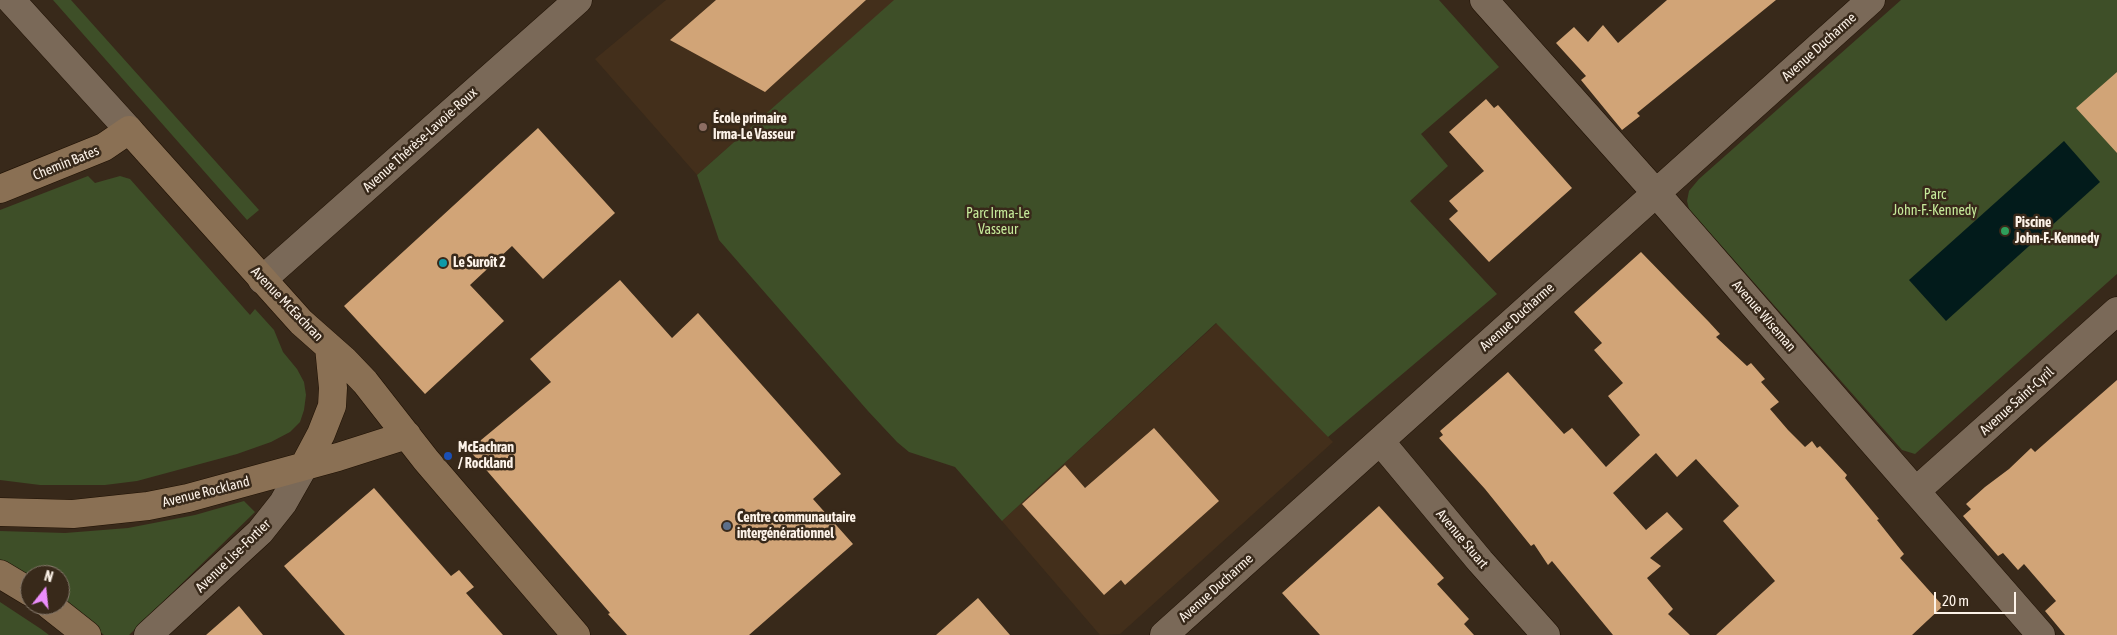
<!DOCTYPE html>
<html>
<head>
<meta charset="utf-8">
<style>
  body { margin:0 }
  #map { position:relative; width:2117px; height:635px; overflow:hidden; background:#38291a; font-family:"Asap Condensed",sans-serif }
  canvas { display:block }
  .north { position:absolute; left:20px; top:565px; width:50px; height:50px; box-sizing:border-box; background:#38291a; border:1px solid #86796c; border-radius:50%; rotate:16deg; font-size:14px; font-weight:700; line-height:20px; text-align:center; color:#fcf2e8 }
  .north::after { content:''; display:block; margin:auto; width:18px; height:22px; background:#eb8dfb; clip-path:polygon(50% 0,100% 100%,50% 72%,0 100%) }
  .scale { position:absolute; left:1934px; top:592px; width:82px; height:22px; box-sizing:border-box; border:2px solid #fcf2e8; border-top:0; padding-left:6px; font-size:15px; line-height:18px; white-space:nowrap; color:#fcf2e8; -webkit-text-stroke:4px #38291a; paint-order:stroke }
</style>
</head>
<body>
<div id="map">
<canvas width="2117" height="635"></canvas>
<div class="north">N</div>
<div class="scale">20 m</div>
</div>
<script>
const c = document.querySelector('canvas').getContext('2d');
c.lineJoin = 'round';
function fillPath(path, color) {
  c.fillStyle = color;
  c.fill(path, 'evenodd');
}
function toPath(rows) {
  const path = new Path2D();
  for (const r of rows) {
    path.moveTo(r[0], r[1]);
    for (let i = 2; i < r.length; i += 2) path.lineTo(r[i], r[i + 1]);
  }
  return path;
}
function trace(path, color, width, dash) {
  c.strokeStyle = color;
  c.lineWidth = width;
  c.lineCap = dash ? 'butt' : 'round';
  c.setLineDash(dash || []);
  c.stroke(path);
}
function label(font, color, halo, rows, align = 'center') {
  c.font = font + ' "Asap Condensed",sans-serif';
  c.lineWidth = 5;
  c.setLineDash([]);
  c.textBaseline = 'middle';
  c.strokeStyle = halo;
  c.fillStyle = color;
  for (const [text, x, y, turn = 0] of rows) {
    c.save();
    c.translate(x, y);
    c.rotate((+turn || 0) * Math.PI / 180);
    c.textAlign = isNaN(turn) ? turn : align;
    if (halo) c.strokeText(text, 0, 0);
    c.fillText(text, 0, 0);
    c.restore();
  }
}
fillPath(toPath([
  [666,0,895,0,697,175,595,59],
  [1217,323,1333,442,1120,634,1100,635,1002,521]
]), '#432f1b');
fillPath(toPath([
  [53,0,71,0,259,210,247,220],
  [894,0,1439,0,1499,67,1421,134,1448,166,1410,201,1497,294,1328,437,1216,323,1002,521,955,467,909,452,897,442,868,411,719,240,697,175],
  [1901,0,2117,0,2117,274,1915,454,1902,450,1689,209,1687,201,1689,191,1699,179],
  [88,176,95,183,120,176,130,179,250,315,255,309,274,330,283,352,297,369,304,382,306,395,304,410,300,422,290,432,271,442,237,454,137,481,105,485,40,485,0,480,0,210],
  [244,501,255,512,129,635,104,635,60,600,60,575,30,575,30,579,0,561,0,531,65,533,128,528,195,515],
  [0,602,41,629,49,635,0,635]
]), '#3e4f28');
fillPath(toPath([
  [2064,141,2100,182,1946,321,1909,280]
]), '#021b1b');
fillPath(toPath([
  [716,0,866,0,765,92,670,40],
  [1667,0,1776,0,1637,113,1640,116,1622,130,1581,80,1586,76,1556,43,1574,27,1588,42,1603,25,1618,43],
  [2117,72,2117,153,2076,108],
  [1486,99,1494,108,1498,105,1572,188,1489,262,1449,219,1458,211,1449,201,1484,171,1449,132],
  [538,128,615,213,543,279,512,246,470,285,504,321,425,394,344,306],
  [1641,252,1709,322,1720,334,1716,337,1747,366,1751,363,1765,379,1761,382,1779,402,1770,409,1788,430,1805,447,1812,441,1817,448,1820,446,1847,475,1845,478,1879,519,1877,520,1904,554,1900,558,1943,606,1912,635,1716,635,1775,581,1723,521,1739,506,1696,459,1677,477,1656,453,1613,493,1646,530,1667,512,1683,529,1650,558,1661,566,1647,578,1673,609,1668,614,1690,635,1613,635,1552,561,1548,565,1534,544,1531,546,1485,489,1439,438,1443,435,1440,431,1508,372,1564,434,1572,428,1606,467,1640,435,1608,396,1623,383,1594,350,1602,343,1574,312],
  [620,280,672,338,698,313,841,474,813,499,853,544,749,635,627,635,608,614,610,613,469,450,551,382,530,359],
  [2117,380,2117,635,2065,635,2045,611,2056,601,2024,564,2018,570,2003,553,1998,556,1963,516,1971,509,1966,504,1985,487,2009,469,2031,448,2035,452],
  [1154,428,1219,501,1125,585,1121,580,1104,595,1022,504,1065,465,1085,488],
  [374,488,451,576,459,570,474,587,466,593,503,635,345,635,284,566],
  [1379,506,1444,578,1437,584,1469,619,1464,624,1474,635,1320,635,1282,593],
  [978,598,1010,635,936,635],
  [239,606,263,635,206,635]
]), '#d1a477');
const street = toPath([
  [11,0,129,130],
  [1484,0,1656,193,2041,635],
  [262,280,578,0],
  [1380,441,1480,561,1546,635],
  [1917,490,2117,311],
  [148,635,260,532,283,503,304,466],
  [1164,635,1871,0]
]);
const secondary = toPath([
  [0,189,104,147,129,130,301,322,344,360,365,382,426,460,576,635],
  [304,466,321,434,332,406,333,388,329,347],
  [0,512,73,514,148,506,188,498,338,457,407,435],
  [0,574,30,592],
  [49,605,87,635]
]);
trace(street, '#1f1104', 29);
trace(secondary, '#1f1104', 29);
trace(street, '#7a6958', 28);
trace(secondary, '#8a7054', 28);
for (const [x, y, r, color] of [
  [703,127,5,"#8d6e63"],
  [2005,231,5,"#2e9e5b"],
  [443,263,5,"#0f9aa8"],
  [448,456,5,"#1a4fb4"],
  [727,526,5,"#5c6f8a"]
]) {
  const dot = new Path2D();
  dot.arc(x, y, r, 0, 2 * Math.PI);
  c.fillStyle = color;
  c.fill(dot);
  trace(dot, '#38291a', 2);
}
label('14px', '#fcf2e8', '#38291a', [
  ["Avenue Ducharme",1819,47,-42],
  ["Avenue Thérèse-Lavoie-Roux",420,140,-42],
  ["Chemin Bates",66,163,-22],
  ["Avenue McEachran",287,304,46],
  ["Avenue Wiseman",1764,316,49],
  ["Avenue Ducharme",1517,317,-42],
  ["Avenue Saint-Cyril",2017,401,-42],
  ["Avenue Rockland",206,492,-14],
  ["Avenue Stuart",1462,539,50],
  ["Avenue Lise-Fortier",233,556,-44],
  ["Avenue Ducharme",1216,588,-42]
]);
label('bold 14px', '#fcf2e8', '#38291a', [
  ["École primaire",713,119],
  ["Irma-Le Vasseur",713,135],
  ["Piscine",2015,223],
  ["John-F.-Kennedy",2015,239],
  ["Le Suroît 2",453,263],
  ["McEachran",458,448],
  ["/ Rockland",458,464],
  ["Centre communautaire",737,518],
  ["intergénérationnel",737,534]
], 'left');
label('14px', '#c6ea9a', '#38291a', [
  ["Parc",1935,195],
  ["John-F.-Kennedy",1935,211],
  ["Parc Irma-Le",998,214],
  ["Vasseur",998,230]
]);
</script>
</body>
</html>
